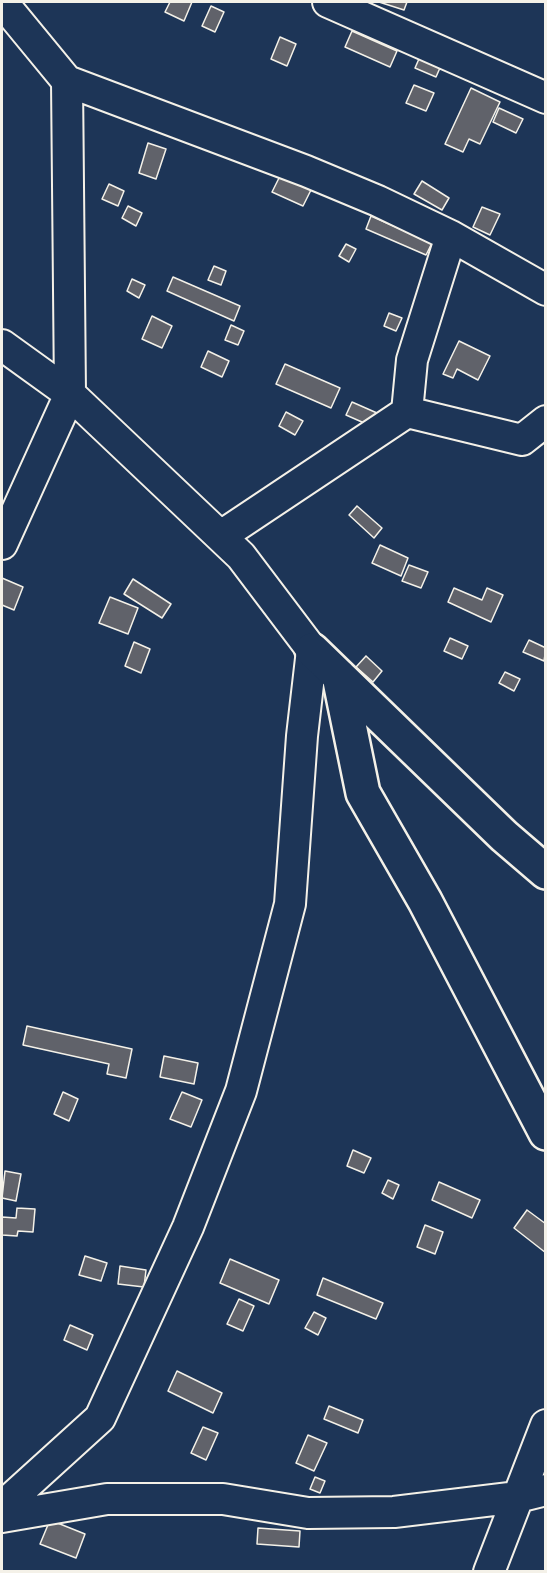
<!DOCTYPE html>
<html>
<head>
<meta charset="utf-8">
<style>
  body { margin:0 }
  #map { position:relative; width:547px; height:1573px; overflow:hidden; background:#1d3557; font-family:"Indie Flower",sans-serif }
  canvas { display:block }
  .frame { position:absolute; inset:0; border:3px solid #f4f1e8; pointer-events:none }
</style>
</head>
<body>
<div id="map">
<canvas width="547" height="1573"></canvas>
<div class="frame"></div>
</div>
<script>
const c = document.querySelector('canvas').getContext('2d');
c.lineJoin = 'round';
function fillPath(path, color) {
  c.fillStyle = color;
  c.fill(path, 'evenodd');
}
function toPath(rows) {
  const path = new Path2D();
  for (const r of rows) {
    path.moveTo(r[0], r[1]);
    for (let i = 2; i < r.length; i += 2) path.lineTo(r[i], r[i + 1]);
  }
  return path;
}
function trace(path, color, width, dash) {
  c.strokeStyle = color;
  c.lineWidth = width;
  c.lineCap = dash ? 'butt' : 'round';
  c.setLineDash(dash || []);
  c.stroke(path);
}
const building = toPath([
  [170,2,192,2,184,21,165,12,170,2],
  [379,2,407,2,404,10,379,2],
  [211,6,224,12,215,32,202,26,211,6],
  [352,31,397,51,390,67,345,47,352,31],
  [280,37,296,44,287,66,271,59,280,37],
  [422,52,443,61,436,77,415,68,422,52],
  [414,85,434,93,426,111,406,103,414,85],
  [471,88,500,102,480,144,469,139,463,152,445,144,471,88],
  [499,108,523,119,516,133,493,122,499,108],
  [148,143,166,149,156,179,139,173,148,143],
  [280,176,311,190,303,206,272,192,280,176],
  [422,181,449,198,442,210,414,194,422,181],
  [109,184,124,191,118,206,102,199,109,184],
  [128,206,142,213,136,226,122,218,128,206],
  [482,207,500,214,490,235,473,227,482,207],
  [371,216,432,243,426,255,366,229,371,216],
  [346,244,356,249,349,262,339,256,346,244],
  [214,266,226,271,221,285,208,280,214,266],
  [173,277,240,306,234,321,167,291,173,277],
  [132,279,145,285,139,298,127,291,132,279],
  [389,313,402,318,396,331,384,326,389,313],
  [152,316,172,326,162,348,142,339,152,316],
  [231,325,244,331,238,345,225,340,231,325],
  [459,341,490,356,478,380,457,369,453,378,443,374,459,341],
  [208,351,229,361,222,377,201,367,208,351],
  [285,364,340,388,331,408,276,384,285,364],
  [352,402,377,413,371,426,346,415,352,402],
  [286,412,303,421,295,435,279,426,286,412],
  [357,506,382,528,374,538,349,515,357,506],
  [380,545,408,558,401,576,372,563,380,545],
  [409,565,428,572,421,588,402,581,409,565],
  [2,578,23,587,14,610,2,605,2,578],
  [133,579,171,604,162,618,124,594,133,579],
  [454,588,482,600,487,588,503,595,491,622,448,602,454,588],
  [110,597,138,608,128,634,99,623,110,597],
  [450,638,468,646,462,659,444,651,450,638],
  [529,640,546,648,544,661,523,652,529,640],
  [134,642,150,649,141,673,125,666,134,642],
  [366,656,382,671,373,682,356,667,366,656],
  [505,672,520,679,514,691,499,683,505,672],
  [27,1026,132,1049,126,1078,107,1074,109,1064,23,1045,27,1026],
  [164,1056,198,1063,194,1084,160,1077,164,1056],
  [63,1092,78,1099,69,1121,54,1114,63,1092],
  [182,1092,202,1100,191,1127,170,1119,182,1092],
  [353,1150,371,1158,364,1173,347,1166,353,1150],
  [5,1171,21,1174,16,1201,2,1198,5,1171],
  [388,1180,399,1185,393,1199,382,1193,388,1180],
  [439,1182,480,1200,472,1218,432,1200,439,1182],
  [17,1208,35,1209,33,1232,18,1231,17,1236,2,1235,2,1217,16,1218,17,1208],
  [527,1210,546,1224,546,1253,514,1228,527,1210],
  [425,1225,443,1232,435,1254,417,1247,425,1225],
  [85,1256,107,1263,101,1281,79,1275,85,1256],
  [230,1259,279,1280,269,1304,220,1283,230,1259],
  [120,1266,146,1270,144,1287,118,1284,120,1266],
  [323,1278,383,1303,376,1319,317,1295,323,1278],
  [239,1299,254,1306,243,1331,227,1324,239,1299],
  [314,1312,326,1318,318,1335,305,1328,314,1312],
  [70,1325,93,1335,87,1350,64,1340,70,1325],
  [177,1371,222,1393,213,1413,168,1391,177,1371],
  [329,1406,363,1420,358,1433,324,1419,329,1406],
  [203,1427,218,1433,206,1460,191,1453,203,1427],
  [308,1435,327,1443,314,1471,296,1463,308,1435],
  [315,1477,325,1481,320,1493,310,1489,315,1477],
  [50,1520,85,1534,76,1558,40,1544,50,1520],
  [258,1528,300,1531,299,1547,257,1544,258,1528]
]);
fillPath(building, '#60626a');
trace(building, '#f4f1e8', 1.5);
const minor = toPath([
  [328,2,546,98],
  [67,81,306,171,378,201,451,236,546,290],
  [2,345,70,394,241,556,312,650,302,736,290,904,241,1091,188,1227,100,1418,2,1507],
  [407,412,412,360,451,236],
  [221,536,407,412,522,440,546,421],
  [2,544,70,394,67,81,2,2],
  [2,1517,107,1499,223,1499,308,1513,394,1512,518,1497,546,1490],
  [489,1572,546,1425]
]);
const tertiary = toPath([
  [312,650,504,836,546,872],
  [339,676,363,793,425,901,546,1133]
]);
trace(minor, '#f4f1e8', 34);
trace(tertiary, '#f4f1e8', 38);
trace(minor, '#1d3557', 30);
trace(tertiary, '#1d3557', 33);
</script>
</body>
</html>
